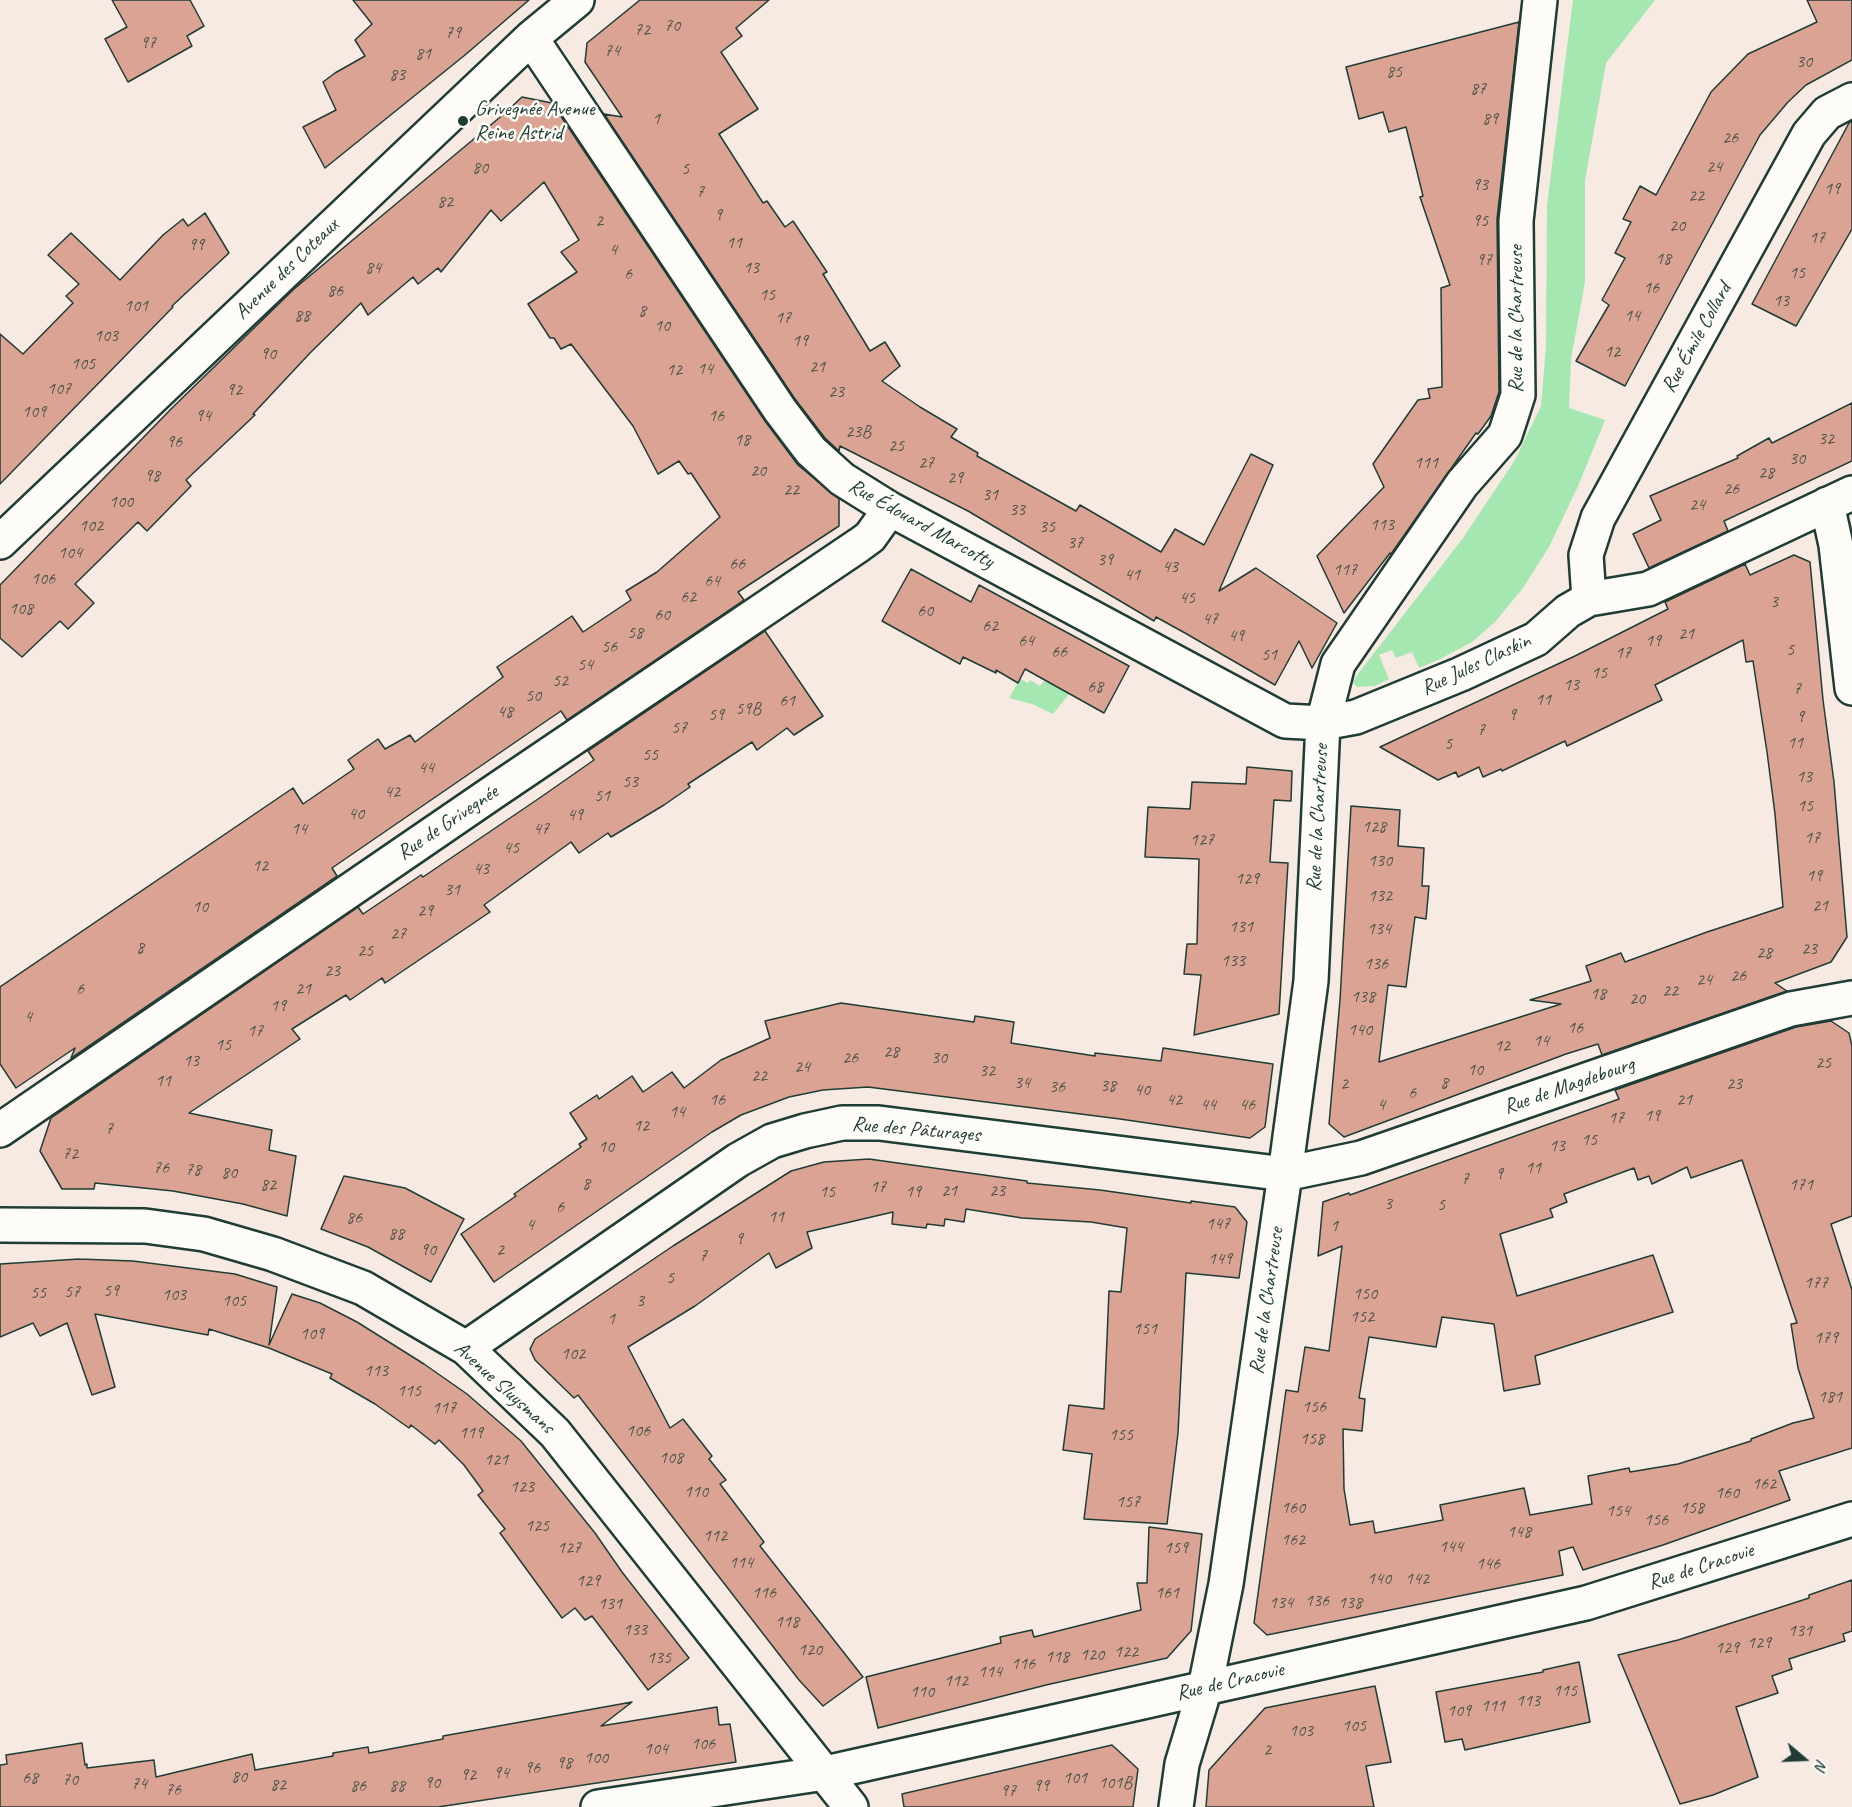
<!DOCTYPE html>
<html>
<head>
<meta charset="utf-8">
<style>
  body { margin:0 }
  #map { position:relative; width:1852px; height:1807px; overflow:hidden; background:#f6eae3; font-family:Caveat,sans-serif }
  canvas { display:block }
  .north { position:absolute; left:1774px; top:1729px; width:60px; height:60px; -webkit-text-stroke:4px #fdfcf7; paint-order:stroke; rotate:109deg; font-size:16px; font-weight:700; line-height:24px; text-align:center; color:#1f3d34 }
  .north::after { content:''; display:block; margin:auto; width:21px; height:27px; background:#1f3d34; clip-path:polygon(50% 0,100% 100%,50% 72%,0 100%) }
</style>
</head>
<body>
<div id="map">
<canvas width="1852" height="1807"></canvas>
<div class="north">N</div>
</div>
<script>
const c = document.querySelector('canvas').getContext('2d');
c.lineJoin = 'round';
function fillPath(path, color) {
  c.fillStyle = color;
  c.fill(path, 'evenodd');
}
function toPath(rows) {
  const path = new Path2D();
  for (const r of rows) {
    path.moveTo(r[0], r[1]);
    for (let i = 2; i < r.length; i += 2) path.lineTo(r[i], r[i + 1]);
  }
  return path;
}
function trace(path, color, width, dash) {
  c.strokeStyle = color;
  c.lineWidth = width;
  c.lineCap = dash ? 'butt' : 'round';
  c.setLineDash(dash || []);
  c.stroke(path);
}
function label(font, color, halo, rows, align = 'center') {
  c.font = font + ' Caveat,sans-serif';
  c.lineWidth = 5;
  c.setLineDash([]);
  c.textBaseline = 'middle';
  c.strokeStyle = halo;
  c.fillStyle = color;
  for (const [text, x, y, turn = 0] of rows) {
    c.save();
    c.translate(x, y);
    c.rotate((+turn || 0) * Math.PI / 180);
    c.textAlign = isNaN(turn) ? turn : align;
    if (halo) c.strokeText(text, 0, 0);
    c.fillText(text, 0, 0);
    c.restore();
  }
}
fillPath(toPath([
  [1573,0,1655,0,1606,63,1585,180,1585,282,1571,359,1569,408,1605,420,1579,484,1549,547,1523,588,1495,622,1472,642,1438,660,1419,668,1412,652,1396,658,1392,650,1379,655,1389,679,1375,686,1357,687,1353,682,1358,674,1463,538,1515,460,1541,406,1546,346,1547,205],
  [1057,670,1077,680,1069,694,1053,714,1032,704,1009,698,1020,679,1028,683,1030,680,1040,686,1044,681,1049,683]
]), '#a5e7b1');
const building = toPath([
  [112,0,190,0,204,26,187,36,192,46,128,82,105,39,127,27,112,0],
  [353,0,529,0,465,55,325,168,303,127,336,110,323,82,335,73,365,56,355,40,372,24,353,0],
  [640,0,769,0,736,28,742,36,721,52,758,109,719,134,763,203,767,201,785,227,793,221,827,272,823,274,870,351,885,342,900,366,882,381,920,407,957,429,951,437,978,453,977,456,1076,511,1080,505,1161,552,1175,529,1204,545,1251,454,1273,465,1219,591,1256,568,1337,623,1312,668,1299,641,1275,685,1185,633,1156,617,1154,621,968,511,840,446,839,451,825,438,795,399,604,114,622,117,585,62,587,43,640,0],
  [1807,0,1852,0,1852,60,1806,85,1788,102,1760,135,1625,386,1576,361,1609,305,1602,300,1625,258,1615,253,1631,222,1623,219,1640,186,1656,195,1711,92,1748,54,1817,22,1807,0],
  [1519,22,1497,219,1499,392,1491,416,1478,434,1476,433,1391,554,1390,553,1344,613,1317,556,1384,487,1373,464,1418,400,1430,398,1428,389,1442,387,1441,288,1450,285,1420,197,1423,196,1406,127,1389,132,1383,112,1359,119,1346,67,1519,22],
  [522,97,552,103,765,421,798,465,839,499,839,526,738,592,744,600,567,720,561,711,536,728,332,868,337,876,71,1058,75,1048,16,1088,0,1064,0,987,293,788,303,804,354,769,348,760,378,739,385,749,410,735,415,742,503,677,497,667,572,616,583,632,631,600,626,591,657,572,720,517,691,473,688,474,679,461,658,474,633,426,571,344,561,349,554,338,550,338,528,304,577,272,561,252,579,240,544,182,501,221,491,210,441,272,438,268,418,284,413,277,368,315,361,303,310,353,253,414,255,415,186,480,191,486,147,531,138,522,75,584,94,603,68,629,60,621,22,657,0,638,0,585,171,409,294,289,505,113,522,97],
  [1852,121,1852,229,1796,326,1752,304,1849,123,1852,121],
  [205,213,229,253,172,306,173,307,0,484,0,334,23,354,73,303,66,296,79,284,48,255,71,233,120,280,163,235,183,219,188,226,205,213],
  [1852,403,1852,461,1724,521,1728,531,1649,568,1633,534,1661,520,1650,496,1738,458,1737,456,1769,438,1772,443,1852,403],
  [1794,555,1810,562,1823,700,1834,782,1847,937,1831,962,1775,983,1787,991,1602,1055,1598,1044,1566,1054,1344,1137,1329,1124,1340,1000,1351,806,1400,810,1398,846,1424,848,1422,886,1429,886,1426,919,1415,917,1406,987,1388,985,1379,1062,1561,1004,1530,1000,1591,981,1586,966,1621,953,1625,962,1707,932,1783,907,1775,814,1767,752,1753,661,1746,662,1743,640,1655,685,1662,700,1567,746,1565,741,1502,771,1501,769,1483,777,1479,767,1458,777,1456,772,1438,780,1380,747,1575,656,1668,609,1665,602,1745,564,1750,575,1794,555],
  [911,569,971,602,979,585,1129,666,1104,713,1025,669,1018,683,996,670,996,673,963,657,960,664,882,621,911,569],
  [765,631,823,716,794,735,787,728,757,750,752,742,688,784,690,787,664,805,611,837,608,833,579,853,571,842,484,905,490,912,385,983,382,978,350,1000,346,995,292,1029,300,1039,189,1113,272,1130,269,1150,296,1156,287,1216,243,1204,173,1191,95,1183,94,1189,62,1189,40,1151,51,1118,358,907,363,914,421,875,423,877,541,797,594,760,588,751,765,631],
  [1247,767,1292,771,1291,801,1274,800,1270,862,1288,863,1279,1014,1194,1035,1201,975,1184,974,1187,944,1197,944,1199,859,1145,857,1148,807,1190,809,1192,782,1246,784,1247,767],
  [841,1003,974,1022,975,1016,1014,1022,1011,1043,1095,1056,1095,1053,1161,1061,1163,1048,1273,1064,1265,1127,1250,1138,1120,1119,868,1087,823,1090,789,1097,741,1115,712,1132,494,1282,461,1234,516,1196,514,1194,581,1147,579,1144,587,1139,570,1113,597,1095,599,1099,632,1076,643,1092,672,1072,684,1088,721,1060,770,1038,765,1021,841,1003],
  [1831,1021,1849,1033,1852,1046,1852,1216,1831,1224,1852,1290,1852,1448,1779,1471,1790,1500,1663,1545,1583,1570,1573,1547,1559,1551,1563,1575,1267,1635,1254,1623,1286,1390,1298,1392,1305,1347,1329,1351,1342,1246,1318,1256,1323,1202,1349,1193,1350,1195,1619,1099,1615,1090,1796,1027,1831,1021],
  [1742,1160,1797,1323,1791,1324,1798,1368,1814,1418,1793,1423,1751,1439,1751,1441,1678,1464,1630,1472,1629,1468,1588,1476,1592,1504,1530,1515,1524,1488,1440,1505,1443,1520,1375,1533,1373,1521,1350,1525,1344,1489,1343,1429,1362,1431,1365,1399,1359,1398,1369,1337,1436,1347,1442,1317,1494,1324,1504,1391,1540,1384,1535,1356,1673,1312,1653,1255,1517,1296,1500,1234,1553,1217,1550,1209,1567,1202,1564,1194,1634,1168,1638,1180,1649,1176,1652,1184,1687,1167,1691,1178,1742,1160],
  [869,1159,1027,1181,1027,1183,1100,1190,1191,1203,1191,1201,1235,1207,1247,1222,1239,1278,1186,1273,1178,1433,1167,1524,1084,1519,1092,1454,1063,1450,1069,1405,1104,1409,1109,1291,1121,1292,1127,1228,1091,1222,1022,1218,966,1209,964,1222,945,1219,944,1226,927,1224,926,1228,892,1224,893,1212,807,1232,812,1248,776,1268,769,1253,695,1306,628,1347,670,1428,683,1419,712,1456,709,1459,726,1480,720,1484,764,1542,760,1546,863,1677,823,1706,799,1680,578,1395,574,1398,535,1360,530,1349,535,1339,673,1246,791,1171,824,1162,869,1159],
  [344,1176,405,1188,464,1219,431,1282,368,1247,321,1229,344,1176],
  [79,1259,133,1261,235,1274,277,1287,269,1345,292,1294,320,1303,357,1322,424,1364,467,1394,521,1441,595,1533,622,1572,689,1658,648,1690,592,1616,585,1620,575,1608,562,1618,500,1533,505,1529,478,1495,483,1491,464,1465,439,1440,435,1444,411,1425,409,1428,375,1404,330,1378,332,1374,269,1348,209,1329,208,1335,95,1314,115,1387,92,1395,67,1323,40,1336,33,1323,0,1337,0,1264,79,1259],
  [1149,1527,1202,1534,1191,1631,1167,1658,1046,1685,878,1728,866,1677,1001,1643,1000,1637,1032,1630,1034,1637,1141,1610,1137,1583,1147,1583,1149,1527],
  [1852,1580,1852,1631,1843,1634,1845,1641,1789,1659,1792,1669,1772,1676,1778,1693,1736,1707,1758,1777,1713,1795,1680,1804,1618,1655,1678,1640,1772,1610,1809,1598,1809,1595,1852,1580],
  [1579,1662,1590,1722,1465,1750,1462,1739,1445,1742,1436,1692,1543,1672,1543,1670,1579,1662],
  [1375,1686,1391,1762,1366,1766,1374,1807,1206,1807,1209,1770,1265,1708,1375,1686],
  [632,1702,601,1726,717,1707,719,1725,730,1724,736,1762,438,1807,0,1807,0,1765,7,1764,6,1755,82,1743,85,1765,87,1764,87,1768,154,1760,156,1777,252,1754,255,1770,333,1756,333,1753,368,1747,369,1753,443,1739,443,1736,632,1702],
  [1112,1745,1138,1769,1133,1807,904,1807,902,1794,1112,1745]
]);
fillPath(building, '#dba393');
trace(building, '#1f3d34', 1.5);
const minor = toPath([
  [531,38,780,410,811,451,842,479,890,509,1285,721,1323,723,1356,717,1461,674,1536,639,1568,611,1589,599,1648,589,1852,493],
  [1827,504,1836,545,1852,688],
  [0,542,531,38,577,0],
  [1589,599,1586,555,1598,518,1809,134,1827,113,1852,100],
  [0,1130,492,793,859,545,870,537,890,509],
  [0,1225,145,1226,204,1234,273,1254,363,1288,466,1348,555,1433,851,1807],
  [466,1348,738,1160,772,1141,805,1131,842,1123,879,1123,1285,1174,1361,1158,1791,1009,1852,998],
  [598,1807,825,1773,1586,1603,1852,1519],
  [1176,1807,1182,1764,1205,1688,1226,1584,1285,1174,1311,981,1323,723,1338,664,1462,484,1505,435,1518,395,1516,221,1540,0]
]);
trace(minor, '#1f3d34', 38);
trace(minor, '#fdfcf7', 33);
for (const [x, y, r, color] of [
  [463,121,6,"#1f3d34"]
]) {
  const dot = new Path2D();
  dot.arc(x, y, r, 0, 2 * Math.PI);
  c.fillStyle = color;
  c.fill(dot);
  trace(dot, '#fdfcf7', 2);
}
label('18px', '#4e564c', null, [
  ["70",672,26],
  ["72",642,30],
  ["79",453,33],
  ["97",148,43],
  ["74",612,51],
  ["81",423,54],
  ["30",1804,62],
  ["85",1394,72],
  ["83",397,75],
  ["87",1478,89],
  ["1",656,119],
  ["89",1490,119],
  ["26",1730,138],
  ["24",1714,167],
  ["80",480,168],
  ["5",685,169],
  ["93",1480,185],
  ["19",1832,189],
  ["7",700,192],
  ["22",1696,196],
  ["82",445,202],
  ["9",718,215],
  ["2",599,221],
  ["95",1480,221],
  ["20",1677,226],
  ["17",1817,238],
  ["11",734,243],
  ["99",196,245],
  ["4",613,250],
  ["18",1663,259],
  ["97",1484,260],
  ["84",373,268],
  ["13",751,268],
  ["15",1797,273],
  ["6",628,274],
  ["16",1651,288],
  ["86",335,291],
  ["15",767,295],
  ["13",1781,301],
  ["101",136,306],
  ["8",642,311],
  ["88",302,316],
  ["14",1632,316],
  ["17",783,318],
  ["10",662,326],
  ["103",106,336],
  ["19",800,341],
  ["12",1612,352],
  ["90",268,354],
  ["105",83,364],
  ["21",817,367],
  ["14",705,369],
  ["12",674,370],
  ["107",59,389],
  ["92",234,390],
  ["23",836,392],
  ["109",34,412],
  ["94",203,416],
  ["16",716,416],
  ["23B",858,432],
  ["32",1826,439],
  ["18",742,440],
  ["96",174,442],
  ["25",896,446],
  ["30",1797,459],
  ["27",926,463],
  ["111",1426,463],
  ["20",758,471],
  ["28",1766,473],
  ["98",152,476],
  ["29",955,478],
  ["26",1731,489],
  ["22",791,490],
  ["31",990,495],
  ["100",121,502],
  ["24",1697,505],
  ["33",1017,510],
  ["113",1382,525],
  ["102",91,526],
  ["35",1047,527],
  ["37",1075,543],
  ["104",70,553],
  ["39",1105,560],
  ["66",737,564],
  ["43",1170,567],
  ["117",1345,570],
  ["41",1132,575],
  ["106",43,579],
  ["64",712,581],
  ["62",688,597],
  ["45",1187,598],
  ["3",1774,602],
  ["108",21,609],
  ["60",925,611],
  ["60",662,615],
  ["47",1210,619],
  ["62",990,626],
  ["58",635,633],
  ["21",1686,634],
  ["49",1236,636],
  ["64",1026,641],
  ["19",1653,641],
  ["56",609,647],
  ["5",1790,650],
  ["66",1059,652],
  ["17",1623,653],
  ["51",1269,655],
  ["54",585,665],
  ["15",1599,673],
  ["52",560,681],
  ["13",1571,685],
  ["68",1095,687],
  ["7",1797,689],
  ["50",533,696],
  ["11",1543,700],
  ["61",787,701],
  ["59B",748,709],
  ["48",505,712],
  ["59",716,715],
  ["9",1512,715],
  ["9",1800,717],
  ["57",679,728],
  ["7",1481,730],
  ["11",1795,743],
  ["5",1448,744],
  ["55",650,755],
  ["44",426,768],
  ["13",1804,777],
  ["53",630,782],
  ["42",392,792],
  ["51",602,796],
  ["15",1805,806],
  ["40",356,814],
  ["49",575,815],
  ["128",1374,827],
  ["14",299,829],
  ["47",541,829],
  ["17",1812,838],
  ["127",1202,840],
  ["45",511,848],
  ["130",1380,861],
  ["12",260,866],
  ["43",481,869],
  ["19",1814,876],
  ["129",1247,879],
  ["31",452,890],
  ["132",1380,896],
  ["21",1820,906],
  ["10",200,907],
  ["29",425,911],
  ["131",1241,927],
  ["134",1379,929],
  ["27",398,934],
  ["8",140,948],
  ["23",1809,949],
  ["25",365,951],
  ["28",1764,953],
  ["133",1233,961],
  ["136",1376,964],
  ["23",332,971],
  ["26",1738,976],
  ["24",1704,980],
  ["6",80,989],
  ["21",303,989],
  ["22",1670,991],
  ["18",1598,994],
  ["138",1363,997],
  ["20",1637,999],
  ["19",278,1006],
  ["4",28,1017],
  ["16",1575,1028],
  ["140",1360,1030],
  ["17",255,1031],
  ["14",1541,1041],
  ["15",223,1045],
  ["12",1502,1046],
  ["28",891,1052],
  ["26",850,1058],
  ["30",939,1058],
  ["13",191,1061],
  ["25",1823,1063],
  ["24",802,1067],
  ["10",1475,1070],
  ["32",987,1071],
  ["22",759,1076],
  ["11",163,1081],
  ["34",1022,1083],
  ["8",1444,1083],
  ["2",1344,1084],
  ["23",1734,1084],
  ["38",1108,1086],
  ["36",1057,1087],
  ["40",1142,1090],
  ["6",1412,1093],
  ["16",717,1100],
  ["42",1174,1100],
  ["21",1684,1100],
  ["44",1208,1105],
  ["46",1247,1105],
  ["4",1381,1105],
  ["14",677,1112],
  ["19",1652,1116],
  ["17",1616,1118],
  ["12",641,1126],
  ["7",109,1129],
  ["15",1589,1140],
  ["13",1557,1146],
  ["10",606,1147],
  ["72",70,1154],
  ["76",161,1168],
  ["11",1533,1168],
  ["78",193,1170],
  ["80",229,1173],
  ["9",1499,1174],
  ["7",1465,1179],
  ["8",586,1184],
  ["82",268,1185],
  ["171",1801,1185],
  ["17",878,1187],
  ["21",949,1191],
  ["23",997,1191],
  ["15",827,1192],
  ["19",913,1192],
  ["3",1388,1204],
  ["5",1441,1205],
  ["6",560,1207],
  ["11",776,1217],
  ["86",354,1218],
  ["147",1218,1224],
  ["4",530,1225],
  ["1",1334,1226],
  ["88",396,1234],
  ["9",739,1239],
  ["90",428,1250],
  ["2",500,1250],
  ["7",703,1256],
  ["149",1220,1259],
  ["5",670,1278],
  ["177",1816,1283],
  ["59",111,1291],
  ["57",72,1292],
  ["55",38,1293],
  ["150",1365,1294],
  ["103",174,1295],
  ["105",234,1301],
  ["3",640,1301],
  ["152",1362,1317],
  ["1",611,1319],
  ["151",1145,1329],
  ["109",312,1334],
  ["179",1826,1338],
  ["102",573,1354],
  ["113",376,1371],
  ["115",409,1391],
  ["181",1830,1397],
  ["156",1314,1407],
  ["117",444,1408],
  ["106",638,1431],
  ["119",471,1433],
  ["155",1121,1435],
  ["158",1312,1439],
  ["108",671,1458],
  ["121",496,1460],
  ["162",1764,1484],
  ["123",522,1487],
  ["110",696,1492],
  ["160",1727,1493],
  ["157",1128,1502],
  ["160",1293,1508],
  ["158",1692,1508],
  ["154",1618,1511],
  ["156",1656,1520],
  ["125",537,1526],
  ["148",1519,1532],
  ["112",715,1536],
  ["162",1293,1540],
  ["144",1451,1547],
  ["127",569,1548],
  ["159",1176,1548],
  ["114",741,1563],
  ["146",1488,1564],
  ["140",1379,1579],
  ["142",1417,1579],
  ["129",588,1581],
  ["116",764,1593],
  ["161",1167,1593],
  ["136",1317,1601],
  ["134",1281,1603],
  ["138",1350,1603],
  ["131",610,1604],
  ["118",787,1622],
  ["133",635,1630],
  ["131",1800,1631],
  ["129",1759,1643],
  ["129",1727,1648],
  ["120",810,1650],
  ["122",1126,1652],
  ["120",1092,1655],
  ["118",1057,1657],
  ["135",659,1658],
  ["116",1023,1664],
  ["114",990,1672],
  ["112",956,1681],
  ["115",1565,1691],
  ["110",922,1692],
  ["113",1528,1701],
  ["111",1493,1706],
  ["109",1459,1711],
  ["105",1354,1726],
  ["103",1301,1731],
  ["106",703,1744],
  ["104",656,1749],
  ["2",1267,1750],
  ["100",596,1758],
  ["98",564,1763],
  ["96",532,1768],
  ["94",501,1773],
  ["92",468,1775],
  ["80",239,1777],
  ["68",30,1778],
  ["101",1075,1778],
  ["70",70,1780],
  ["90",432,1783],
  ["101B",1115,1783],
  ["74",139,1784],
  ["82",278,1785],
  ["86",358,1786],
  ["88",397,1786],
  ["99",1041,1786],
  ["76",173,1790],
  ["97",1008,1791]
]);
label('21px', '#1f3d34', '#fdfcf7', [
  ["Grivegnée Avenue",475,109],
  ["Reine Astrid",475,133]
], 'left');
label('21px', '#1f3d34', '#fdfcf7', [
  ["Avenue des Coteaux",287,269,-44],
  ["Rue de la Chartreuse",1516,319,-90],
  ["Rue Émile Collard",1697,338,-61],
  ["Rue Édouard Marcotty",921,524,29],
  ["Rue Jules Claskin",1476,665,-25],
  ["Rue de la Chartreuse",1318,818,-87],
  ["Rue de Grivegnée",448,823,-34],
  ["Rue de Magdebourg",1569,1086,-19],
  ["Rue des Pâturages",916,1130,5],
  ["Rue de la Chartreuse",1267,1301,-82],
  ["Avenue Sluysmans",504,1388,42],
  ["Rue de Cracovie",1701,1567,-18],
  ["Rue de Cracovie",1230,1682,-13]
]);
</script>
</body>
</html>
